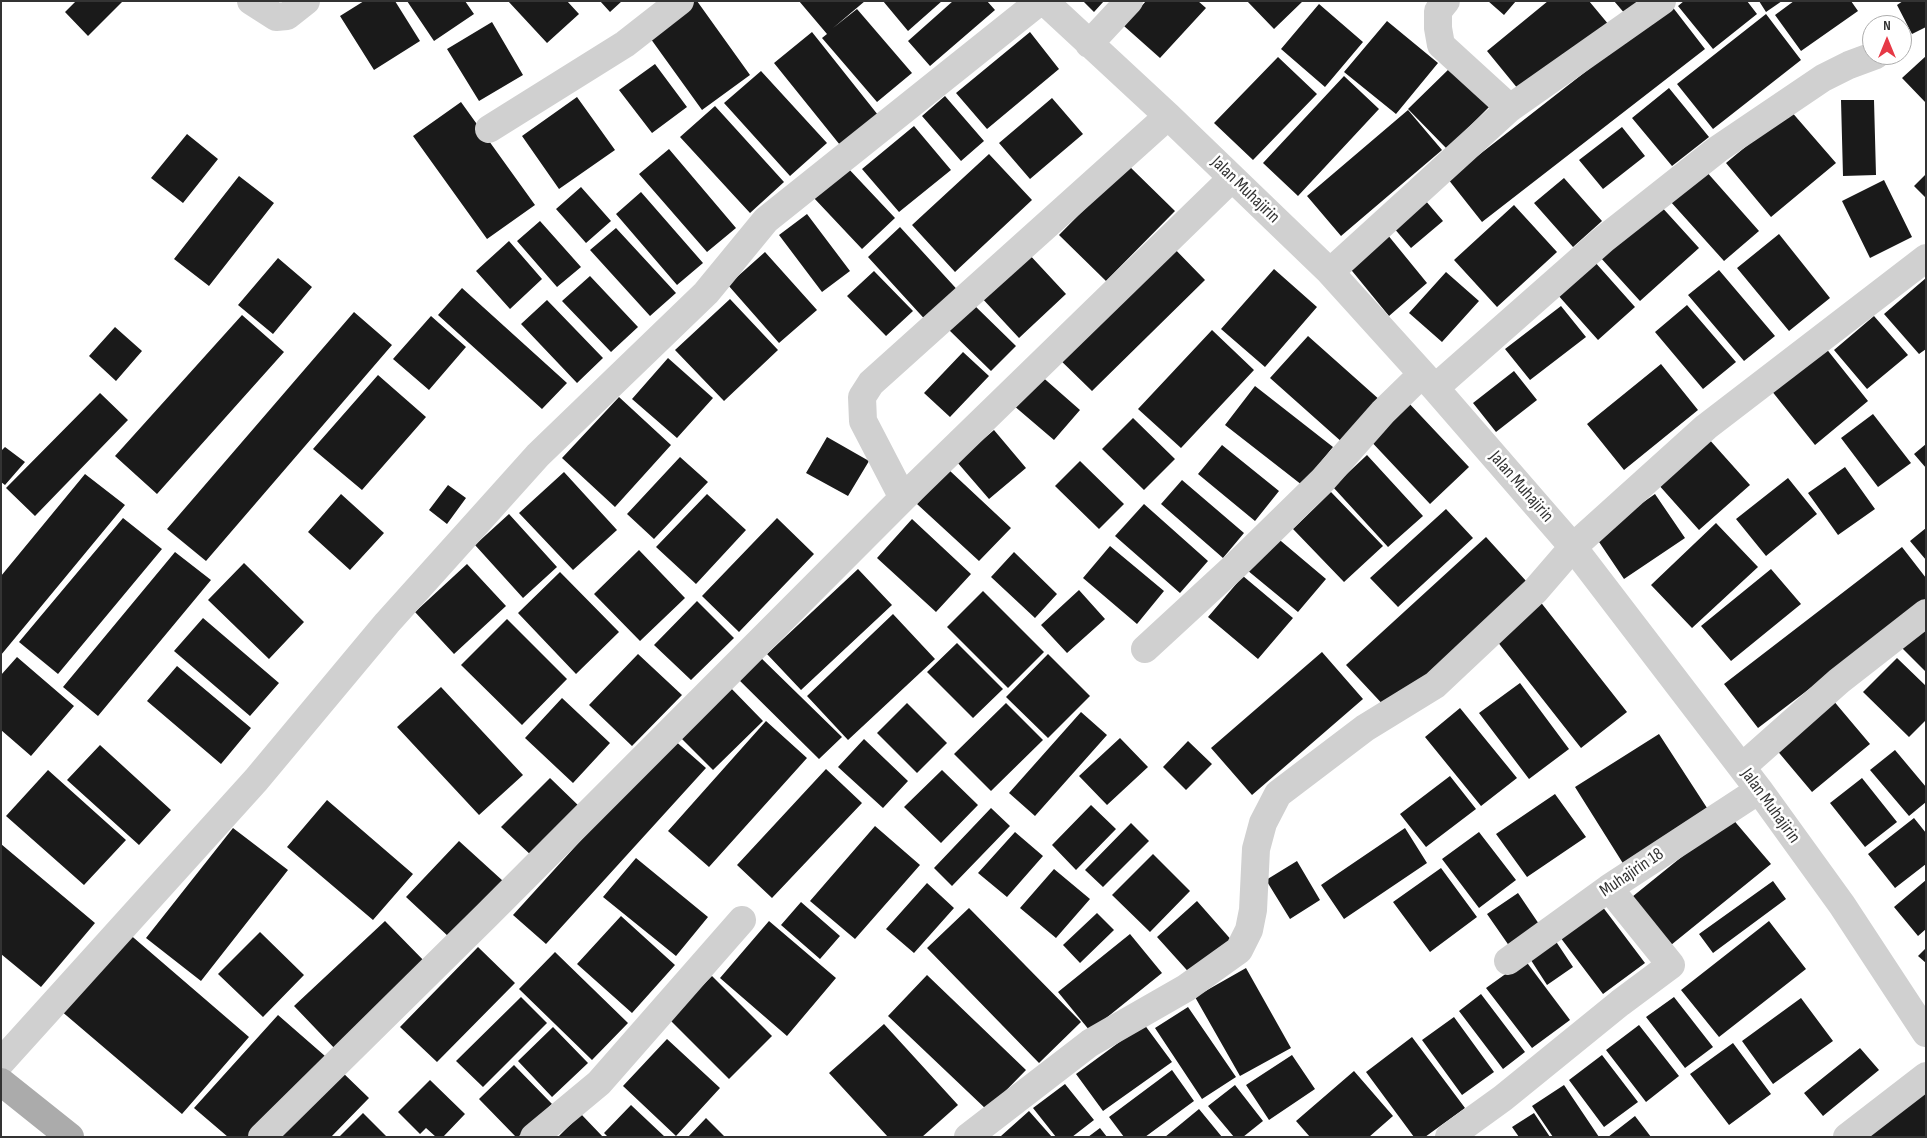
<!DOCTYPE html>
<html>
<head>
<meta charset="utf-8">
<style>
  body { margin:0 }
  #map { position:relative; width:1927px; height:1138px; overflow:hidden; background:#fff; font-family:"Sofia Sans Condensed",sans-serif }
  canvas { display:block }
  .frame { position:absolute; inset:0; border:2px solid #333; pointer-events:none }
  .north { position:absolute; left:1862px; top:15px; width:50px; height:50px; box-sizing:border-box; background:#fff; border:1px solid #adadad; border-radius:50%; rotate:0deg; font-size:14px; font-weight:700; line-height:20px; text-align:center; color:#333 }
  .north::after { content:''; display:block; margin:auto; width:18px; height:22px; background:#e63946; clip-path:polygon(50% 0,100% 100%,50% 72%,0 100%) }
</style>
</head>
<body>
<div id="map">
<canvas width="1927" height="1138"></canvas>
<div class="frame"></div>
<div class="north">N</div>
</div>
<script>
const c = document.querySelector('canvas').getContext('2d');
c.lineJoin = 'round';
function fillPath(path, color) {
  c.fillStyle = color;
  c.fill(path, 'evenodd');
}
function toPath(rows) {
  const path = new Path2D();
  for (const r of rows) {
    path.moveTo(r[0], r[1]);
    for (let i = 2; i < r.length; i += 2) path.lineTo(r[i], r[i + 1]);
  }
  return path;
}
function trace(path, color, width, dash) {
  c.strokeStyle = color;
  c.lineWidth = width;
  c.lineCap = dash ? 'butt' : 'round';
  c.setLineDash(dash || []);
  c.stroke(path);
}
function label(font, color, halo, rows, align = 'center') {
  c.font = font + ' "Sofia Sans Condensed",sans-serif';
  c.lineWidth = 5;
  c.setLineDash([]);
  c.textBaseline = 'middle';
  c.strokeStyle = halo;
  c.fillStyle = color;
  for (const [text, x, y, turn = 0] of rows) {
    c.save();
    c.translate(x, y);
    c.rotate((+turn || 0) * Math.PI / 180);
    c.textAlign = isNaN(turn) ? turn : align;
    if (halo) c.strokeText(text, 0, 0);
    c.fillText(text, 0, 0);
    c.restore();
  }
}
fillPath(toPath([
  [76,1,123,1,88,36,65,12],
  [364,1,395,1,420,41,374,70,340,16],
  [407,1,465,1,474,14,434,41],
  [508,1,567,1,579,14,547,43],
  [600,1,622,1,610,12],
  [695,1,697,1,750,75,702,110,648,35],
  [799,1,865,1,833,28,857,9,912,73,877,102,822,38,827,34],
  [883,1,942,1,908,31],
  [953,1,987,1,995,10,930,66,908,41],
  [1083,1,1104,1,1094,12],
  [1146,1,1198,1,1206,8,1160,58,1124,26],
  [1247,1,1303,1,1274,29],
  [1488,1,1516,1,1504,15],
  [1548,1,1589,1,1609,25,1523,95,1487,51],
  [1614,1,1642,1,1626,15],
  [1684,1,1747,1,1757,14,1713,49,1678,6],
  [1759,1,1782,1,1766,12],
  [1794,1,1851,1,1858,11,1801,51,1775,15],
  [1903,1,1926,1,1926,27,1912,34,1897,5],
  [1319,4,1363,42,1325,87,1281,49],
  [1671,5,1705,49,1482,222,1448,179],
  [1766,14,1801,60,1713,129,1677,84],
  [1387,21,1438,63,1396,114,1344,72],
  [492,22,523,75,479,101,447,49],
  [812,32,878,115,840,145,774,63],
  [1030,32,1059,69,987,129,956,93],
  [1926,56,1926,103,1902,78],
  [1278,57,1317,94,1253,160,1214,123],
  [655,64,687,107,652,133,619,90],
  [1452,66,1491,105,1447,149,1408,109],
  [761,71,827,143,790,176,724,103],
  [1344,76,1379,109,1298,196,1263,163],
  [1669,88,1709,137,1672,166,1632,118],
  [945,96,984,141,961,161,922,116],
  [577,97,615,150,559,189,522,136],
  [1052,98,1083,134,1030,179,999,143],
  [1841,100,1874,100,1876,175,1843,176],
  [461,102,535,205,487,239,413,136],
  [715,106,784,182,750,213,680,137],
  [1408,110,1442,150,1341,236,1307,196],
  [1790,110,1836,163,1771,217,1726,163],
  [914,126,951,170,899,212,862,169],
  [1622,127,1645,156,1603,189,1579,160],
  [187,134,218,159,183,203,151,178],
  [669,149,736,228,707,252,639,174],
  [989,154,1032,200,955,272,912,225],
  [1128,165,1175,211,1106,281,1059,235],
  [846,166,895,218,862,249,813,197],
  [1705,170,1759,231,1724,261,1670,201],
  [1926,174,1926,198,1914,186],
  [239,176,274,203,209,286,174,259],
  [1564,178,1602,221,1573,247,1534,203],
  [1884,180,1912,237,1870,258,1842,201],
  [581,187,611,221,586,243,556,209],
  [641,192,703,263,677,285,616,214],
  [1425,200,1443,221,1411,248,1393,227],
  [1659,204,1699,248,1640,301,1600,257],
  [1514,205,1557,252,1497,307,1454,260],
  [807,214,850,271,822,292,779,235],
  [540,221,581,267,557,287,517,241],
  [900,227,963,296,930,325,868,257],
  [616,228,676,293,650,316,590,250],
  [1387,234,1427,283,1389,316,1348,266],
  [1779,234,1830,298,1789,331,1737,268],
  [509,241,542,279,510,309,476,271],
  [1168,242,1205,280,1092,391,1054,354],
  [765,252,817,310,779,343,728,285],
  [1027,252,1066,294,1019,338,980,296],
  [278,258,312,287,273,334,238,305],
  [1594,261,1635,307,1598,340,1557,294],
  [1274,269,1317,307,1265,367,1221,329],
  [1719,270,1775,336,1744,361,1688,295],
  [874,271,913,311,886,336,847,296],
  [1446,272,1479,301,1442,342,1409,313],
  [590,276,638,327,611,352,562,301],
  [1926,278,1926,349,1919,354,1884,314],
  [462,288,567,383,542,409,438,315],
  [730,299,778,350,724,401,675,350],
  [547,300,603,358,577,383,521,324],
  [973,304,1016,346,991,371,948,329],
  [1687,305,1736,362,1703,389,1655,332],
  [1561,306,1586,337,1530,380,1505,349],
  [354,312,392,345,206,561,167,529],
  [242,315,284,352,157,494,115,456],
  [431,316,466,347,429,390,393,359],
  [1874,316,1908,355,1867,389,1834,350],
  [115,327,142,351,116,381,89,356],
  [1212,330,1254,370,1181,448,1138,409],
  [1308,336,1381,401,1343,443,1270,378],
  [1825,347,1868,401,1815,445,1771,390],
  [963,352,989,376,950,417,924,393],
  [668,358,713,398,677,438,632,399],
  [1661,364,1698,410,1624,470,1587,424],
  [1514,371,1537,400,1496,432,1473,403],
  [1039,374,1080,410,1054,440,1013,405],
  [378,375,426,417,362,490,313,449],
  [1255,386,1333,447,1302,485,1225,425],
  [100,393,128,420,35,516,6,488],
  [619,397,671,445,615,507,562,458],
  [1405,399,1469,467,1430,504,1366,436],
  [1873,414,1911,463,1878,487,1841,438],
  [1133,418,1175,459,1144,490,1102,449],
  [994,430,1026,468,989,499,957,462],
  [827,437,869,461,848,496,806,473],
  [1708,438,1750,485,1699,530,1657,483],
  [1926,444,1926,468,1914,454],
  [1222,445,1279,491,1255,521,1198,474],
  [5,447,25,462,5,485,1,482,1,451],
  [1367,455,1423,516,1388,547,1333,487],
  [680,457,708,482,654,539,627,514],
  [1080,461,1124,504,1099,529,1055,486],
  [1845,467,1875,509,1838,535,1808,493],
  [949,470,1011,528,979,561,917,504],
  [564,472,617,530,573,570,519,513],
  [85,474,125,505,1,655,1,576],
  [1788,478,1817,514,1766,556,1736,519],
  [1182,480,1244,533,1223,558,1161,504],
  [448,485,466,498,447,524,429,510],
  [1331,492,1383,546,1344,582,1293,529],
  [341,494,384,533,350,570,308,532],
  [707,494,746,530,696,584,656,547],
  [1655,494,1685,538,1624,579,1595,536],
  [1144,504,1208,561,1180,593,1115,536],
  [1446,509,1473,538,1398,607,1370,578],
  [509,514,557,567,523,598,475,545],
  [123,518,162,549,58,674,19,642],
  [777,518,814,554,739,632,702,596],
  [912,519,971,574,936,612,877,558],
  [1716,523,1758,567,1692,628,1651,585],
  [1926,528,1926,560,1910,541],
  [1275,536,1326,579,1298,612,1247,570],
  [1486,537,1527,582,1388,710,1346,665],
  [1110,546,1164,591,1137,624,1083,578],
  [1902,547,1926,578,1926,600,1758,728,1724,684],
  [639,550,685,598,640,641,594,594],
  [175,552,211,580,98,716,63,687],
  [1014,552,1057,594,1035,618,991,577],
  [244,563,304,622,269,659,208,600],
  [467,564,506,606,454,654,415,612],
  [858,569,892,605,801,690,767,654],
  [1771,569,1801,604,1731,661,1701,626],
  [560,572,619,632,576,674,518,613],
  [1243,576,1293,618,1258,659,1208,617],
  [1079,590,1105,619,1067,653,1041,625],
  [983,591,1044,652,1008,688,947,627],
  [1539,600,1627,712,1581,748,1493,636],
  [697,601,734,638,691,680,654,645],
  [893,614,935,659,848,740,807,696],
  [203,618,279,683,250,716,174,651],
  [507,619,567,679,522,725,461,665],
  [1926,625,1926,672,1902,648],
  [957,643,1003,689,973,718,927,672],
  [1322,652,1363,699,1252,795,1211,748],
  [638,654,682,695,632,746,589,705],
  [757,654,842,737,819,759,735,676],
  [1048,654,1090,696,1048,738,1006,697],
  [17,657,74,706,31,756,1,730,1,675],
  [1897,658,1926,686,1926,720,1909,737,1863,692],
  [177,666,251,728,221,764,147,701],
  [1520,683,1569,749,1529,779,1479,713],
  [727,684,763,721,713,770,676,733],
  [441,687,523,775,479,815,397,727],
  [562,698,610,743,573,783,525,738],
  [1832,699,1870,744,1812,792,1775,748],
  [907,703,947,743,917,773,877,733],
  [1006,703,1043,740,991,791,954,754],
  [1460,708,1517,778,1481,806,1425,737],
  [1081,712,1107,735,1035,816,1009,793],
  [766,721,807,758,709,867,668,831],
  [1659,734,1709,811,1624,865,1575,787],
  [1120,738,1148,767,1107,805,1079,776],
  [673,739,706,768,546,944,513,915],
  [864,739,908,781,883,808,838,767],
  [1188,741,1212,764,1186,790,1163,767],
  [100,745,171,810,139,845,67,780],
  [1895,750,1926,787,1926,802,1909,816,1870,770],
  [826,769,862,803,772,898,737,865],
  [48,770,126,840,84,885,6,816],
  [942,770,978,805,941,843,904,807],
  [1450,776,1476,809,1426,847,1400,814],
  [550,778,581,808,533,857,501,827],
  [1862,778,1897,822,1865,847,1830,803],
  [1555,794,1586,837,1527,877,1496,834],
  [327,800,413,874,373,920,287,847],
  [1091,805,1116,829,1076,870,1052,845],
  [991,808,1010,826,952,886,934,868],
  [1731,817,1771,864,1671,945,1632,897],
  [1914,818,1926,833,1926,864,1895,888,1868,854],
  [1131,823,1149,841,1103,887,1085,870],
  [875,826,920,865,855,939,810,901],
  [233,828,288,870,201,981,146,938],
  [1405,828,1427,863,1344,919,1321,885],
  [1015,832,1043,856,1007,897,978,873],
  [1479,832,1516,880,1479,908,1442,859],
  [459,841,503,881,449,937,406,897],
  [1,844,95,923,41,987,1,954],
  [1153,854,1190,891,1150,932,1112,895],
  [636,858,708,917,676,956,603,897],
  [1297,861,1320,900,1290,919,1266,880],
  [1441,868,1477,917,1430,952,1393,902],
  [1054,869,1090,899,1056,938,1020,908],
  [1926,880,1926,929,1918,936,1894,907],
  [1773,881,1786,899,1713,953,1699,934],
  [927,883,954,908,914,953,886,929],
  [1518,893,1543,930,1512,950,1487,914],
  [1197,901,1234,943,1194,978,1157,937],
  [801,902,840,936,820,959,781,925],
  [1602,906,1645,963,1603,994,1560,937],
  [969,908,1081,1022,1039,1063,927,948],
  [1097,913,1114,930,1080,963,1063,945],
  [621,916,675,965,632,1013,577,964],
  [385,921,430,967,338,1052,294,1006],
  [769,921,836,978,787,1036,720,978],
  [1769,921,1806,969,1719,1037,1681,990],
  [127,932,249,1037,182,1114,60,1010],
  [260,932,304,975,263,1017,218,974],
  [1130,934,1162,973,1090,1031,1058,992],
  [1553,937,1573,967,1547,985,1527,954],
  [478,947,515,983,437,1062,400,1027],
  [1926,948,1926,963,1918,956],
  [555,952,628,1023,592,1060,519,989],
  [1525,960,1570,1020,1532,1048,1486,988],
  [1246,968,1291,1048,1240,1076,1195,997],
  [927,975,1026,1070,987,1110,888,1016],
  [712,976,772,1036,729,1079,669,1019],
  [1481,994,1525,1052,1503,1069,1459,1011],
  [521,997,547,1023,483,1087,456,1061],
  [1674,997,1713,1047,1685,1068,1646,1017],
  [1801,998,1833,1041,1773,1084,1742,1041],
  [1188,1007,1236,1077,1202,1099,1155,1028],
  [278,1015,325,1056,253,1137,228,1137,194,1108],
  [1454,1017,1494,1072,1462,1095,1422,1040],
  [884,1024,958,1105,922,1137,888,1137,829,1073],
  [1144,1024,1172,1062,1103,1111,1076,1074],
  [1639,1025,1679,1076,1646,1102,1606,1050],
  [553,1027,588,1063,552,1097,518,1061],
  [1412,1037,1465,1108,1425,1137,1414,1137,1366,1072],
  [667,1039,720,1088,676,1136,623,1086],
  [1733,1043,1771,1094,1729,1125,1690,1074],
  [1860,1048,1879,1070,1823,1116,1804,1093],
  [1292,1055,1315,1089,1269,1120,1246,1085],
  [1602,1055,1638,1102,1604,1127,1569,1080],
  [514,1065,552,1104,518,1137,516,1137,479,1099],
  [340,1070,369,1098,331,1137,274,1137],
  [1172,1070,1194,1101,1145,1137,1124,1137,1109,1117],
  [1354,1071,1393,1116,1369,1137,1310,1137,1296,1121],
  [430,1080,465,1114,443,1137,436,1137,426,1128,420,1134,398,1112],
  [1065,1084,1094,1120,1072,1137,1056,1137,1033,1108],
  [1235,1085,1263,1121,1243,1137,1234,1137,1208,1106],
  [1564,1085,1599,1137,1553,1137,1532,1106],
  [1926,1087,1926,1137,1864,1137],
  [631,1105,665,1137,608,1137,604,1133],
  [1199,1109,1222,1137,1165,1137],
  [1029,1111,1052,1137,1002,1137,1001,1136],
  [363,1113,387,1137,339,1137],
  [1534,1113,1550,1137,1519,1137,1512,1127],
  [581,1114,603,1137,558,1137],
  [1635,1116,1651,1137,1608,1137],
  [706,1118,725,1137,688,1137],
  [1100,1128,1107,1137,1088,1137]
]), '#1a1a1a');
trace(toPath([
  [251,1,276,17,287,16,306,1],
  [1044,1,1168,116,1330,272,1435,388,1573,547,1759,790,1842,905,1926,1033],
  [1446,1,1438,11,1438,28,1441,45,1510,108],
  [1089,44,1129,1],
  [489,129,625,44,680,1],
  [1330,272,1510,108,1662,1],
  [1435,388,1604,239,1718,149,1823,78,1849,65,1876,55],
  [903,498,863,421,862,397,871,383,1168,116],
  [1145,649,1234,567,1323,480,1383,412,1422,374],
  [1742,767,1839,681,1926,613],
  [1508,961,1609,888,1759,790],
  [1,1062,256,780,387,623,538,455,706,293,766,220,1040,1],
  [262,1137,486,916,903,498,1232,178],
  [534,1137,599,1083,742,920],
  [968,1137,1090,1043,1186,988,1239,950,1249,930,1253,910,1256,849,1263,823,1278,794,1365,728,1435,685,1535,591,1573,547,1706,427,1926,258],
  [1449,1137,1503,1098,1620,1003,1671,965,1609,888],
  [1847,1137,1926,1076]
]), '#d0d0d0', 28);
trace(toPath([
  [1,1082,70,1137]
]), '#ababab', 28);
label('18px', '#333', '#fff', [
  ["Jalan Muhajirin",1245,190,44],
  ["Jalan Muhajirin",1521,487,49],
  ["Jalan Muhajirin",1770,806,54],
  ["Muhajirin 18",1632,873,-34]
]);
</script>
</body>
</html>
